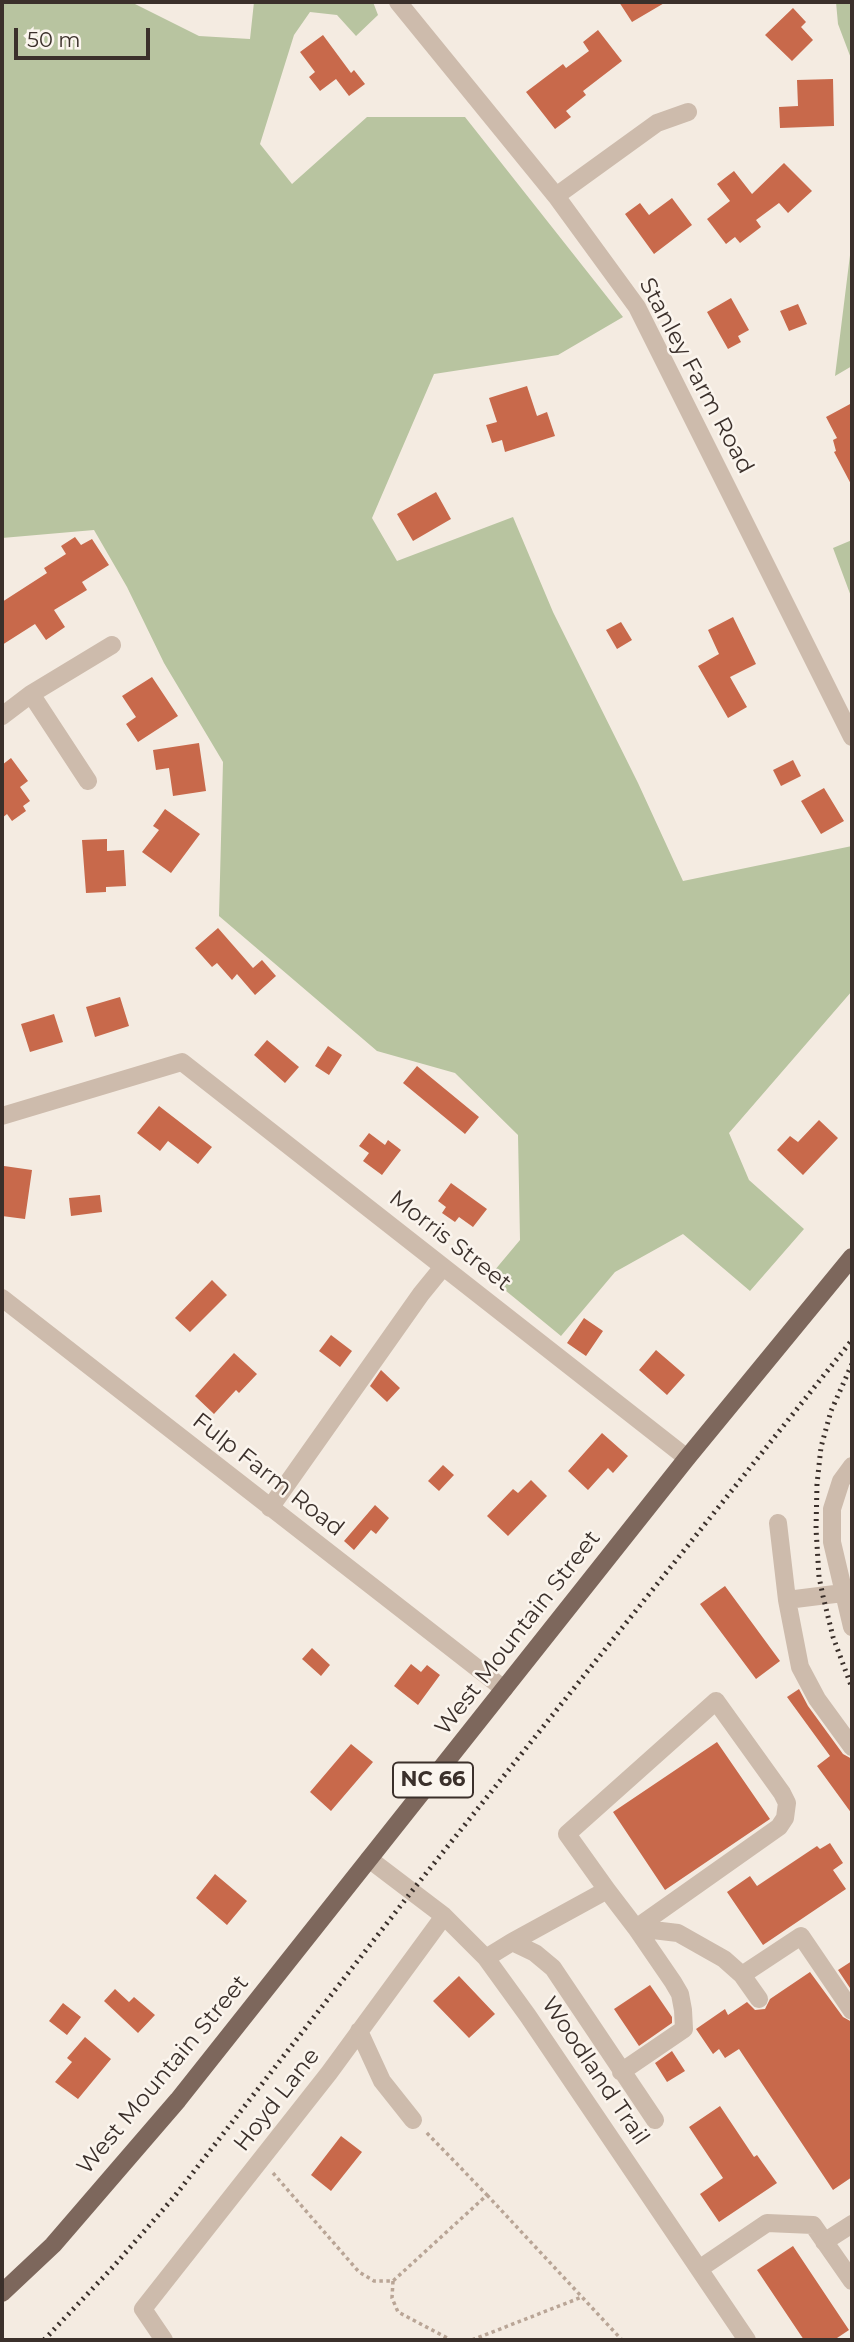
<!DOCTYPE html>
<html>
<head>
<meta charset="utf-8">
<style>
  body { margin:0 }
  #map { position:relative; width:854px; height:2342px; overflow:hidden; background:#f4ebe1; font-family:Montserrat,sans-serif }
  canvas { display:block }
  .frame { position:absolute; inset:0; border:4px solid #3b302b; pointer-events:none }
  .scale { position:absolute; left:14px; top:28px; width:136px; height:32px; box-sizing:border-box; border:4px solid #3b302b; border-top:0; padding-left:9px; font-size:21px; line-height:24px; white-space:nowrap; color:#3b302b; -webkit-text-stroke:5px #fbf5ee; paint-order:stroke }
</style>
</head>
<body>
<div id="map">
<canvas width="854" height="2342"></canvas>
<div class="frame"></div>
<div class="scale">50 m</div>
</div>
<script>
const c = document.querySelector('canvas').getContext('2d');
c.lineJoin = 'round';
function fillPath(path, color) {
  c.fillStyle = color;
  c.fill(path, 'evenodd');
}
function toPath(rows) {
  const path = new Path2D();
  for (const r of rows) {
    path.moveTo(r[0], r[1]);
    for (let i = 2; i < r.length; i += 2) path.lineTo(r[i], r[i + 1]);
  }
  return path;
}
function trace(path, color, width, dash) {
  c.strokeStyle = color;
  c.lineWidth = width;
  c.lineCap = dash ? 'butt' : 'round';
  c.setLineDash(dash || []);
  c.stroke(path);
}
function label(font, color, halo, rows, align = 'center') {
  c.font = font + ' Montserrat,sans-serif';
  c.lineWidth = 5;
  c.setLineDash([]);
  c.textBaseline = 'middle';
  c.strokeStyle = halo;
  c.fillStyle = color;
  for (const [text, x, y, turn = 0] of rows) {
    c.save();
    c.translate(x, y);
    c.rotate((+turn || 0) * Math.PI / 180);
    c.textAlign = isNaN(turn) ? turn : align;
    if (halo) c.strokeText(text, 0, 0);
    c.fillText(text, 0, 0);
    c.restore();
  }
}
fillPath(toPath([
  [2,2,131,2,199,36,250,39,254,2,373,2,378,15,356,36,337,15,310,12,294,35,260,144,292,184,367,117,465,117,623,317,558,355,434,374,372,518,397,561,513,517,553,612,638,783,683,881,852,846,852,991,729,1133,749,1180,804,1229,750,1291,683,1234,615,1272,561,1336,489,1277,520,1240,518,1135,455,1073,377,1051,219,916,223,762,164,663,127,587,94,530,2,538],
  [836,2,852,2,852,61,838,24],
  [852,239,852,366,835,376],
  [852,540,852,599,833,548]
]), '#b8c4a0');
fillPath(toPath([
  [619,2,666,2,632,22],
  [793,8,806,22,801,27,813,40,792,61,765,35],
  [598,30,622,61,583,91,586,95,566,111,571,117,555,129,526,92,563,64,566,68,589,51,583,42],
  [323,35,351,73,354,70,365,84,349,96,336,79,320,91,309,77,315,72,300,52],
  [833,79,834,126,780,128,779,107,798,106,797,80],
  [784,163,812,191,788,213,779,203,756,220,761,227,740,243,735,237,726,244,707,219,730,201,717,184,734,171,752,194],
  [672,198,692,225,654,254,625,214,640,203,649,215],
  [731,298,749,330,738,336,741,342,728,349,707,312],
  [798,304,807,324,789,331,780,311],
  [527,386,537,416,547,412,555,436,505,452,502,440,492,443,486,425,497,422,489,398],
  [852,403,852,486,834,452,836,451,833,440,837,438,826,417],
  [436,492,451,519,413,541,397,514],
  [75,537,81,545,92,539,109,565,82,582,87,590,54,610,65,627,46,640,35,624,2,645,2,602,47,573,44,568,66,554,61,546],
  [733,617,756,664,730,677,747,707,728,718,698,666,719,654,708,630],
  [621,622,632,640,617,649,606,630],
  [152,677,178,716,138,742,126,724,136,717,122,696],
  [199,743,206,791,173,796,169,768,156,770,153,750],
  [11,758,28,781,20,787,30,801,23,806,26,811,12,821,7,814,2,818,2,765],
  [793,760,801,776,781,786,773,770],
  [824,788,844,821,821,834,801,801],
  [165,809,200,834,171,873,142,852,159,830,153,826],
  [107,839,107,851,124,850,126,886,106,887,106,892,86,893,82,840],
  [218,928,253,968,262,960,276,976,255,995,237,974,232,980,217,963,212,967,195,948],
  [120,997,129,1026,95,1037,86,1007],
  [54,1014,63,1042,30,1052,21,1024],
  [267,1040,299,1067,285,1083,254,1055],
  [328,1046,342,1055,329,1075,315,1066],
  [417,1066,479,1117,465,1134,403,1083],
  [159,1106,212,1147,198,1164,168,1141,160,1151,137,1133],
  [819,1120,838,1138,803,1175,777,1150,790,1136,798,1142],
  [369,1133,385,1145,388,1140,401,1150,382,1175,363,1161,369,1153,359,1146],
  [4,1166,32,1170,25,1219,2,1216],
  [451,1183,487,1209,473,1227,459,1217,455,1222,442,1213,446,1207,438,1201],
  [100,1195,102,1212,71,1216,69,1198],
  [212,1280,227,1295,190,1332,175,1318],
  [584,1318,603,1331,586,1356,567,1343],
  [331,1335,352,1351,340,1367,319,1351],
  [656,1350,685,1375,667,1395,639,1370],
  [234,1353,257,1374,239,1393,236,1390,214,1414,195,1396],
  [381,1370,400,1388,387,1402,370,1386],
  [602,1433,628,1456,613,1473,608,1468,588,1490,568,1471],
  [443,1465,454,1475,439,1491,428,1481],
  [531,1480,547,1496,508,1536,487,1516,513,1489,518,1493],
  [375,1505,389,1518,376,1534,371,1530,354,1550,344,1541],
  [725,1586,780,1661,756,1679,700,1604],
  [312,1648,330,1665,321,1676,302,1659],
  [411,1664,421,1672,427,1665,440,1675,418,1705,394,1686],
  [799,1689,808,1706,843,1754,852,1759,852,1814,817,1766,830,1756,787,1697],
  [717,1742,770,1819,665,1890,613,1812],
  [351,1744,373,1762,331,1811,310,1792],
  [830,1843,843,1863,833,1870,846,1889,763,1945,727,1892,750,1876,757,1886,817,1846,820,1849],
  [215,1874,247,1901,227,1925,196,1898],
  [852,1961,852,1991,838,1970],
  [810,1972,843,2017,852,2022,852,2177,833,2190,739,2049,725,2058,719,2049,713,2054,696,2029,725,2009,728,2015,747,2002,755,2010,765,2009,770,1999],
  [459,1976,495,2014,469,2038,433,2001],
  [650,1985,672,2017,672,2023,639,2046,614,2009],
  [115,1989,129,2002,134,1997,155,2015,138,2033,104,2001],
  [63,2003,81,2017,67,2035,49,2021],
  [85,2037,111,2059,78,2099,55,2082,72,2062,67,2058],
  [672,2051,685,2071,667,2082,655,2063],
  [720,2106,754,2157,757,2155,777,2183,719,2222,700,2194,723,2178,689,2127],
  [341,2136,362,2152,331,2191,311,2175],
  [793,2246,849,2330,834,2340,804,2340,757,2270]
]), '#c8694b');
trace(toPath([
  [273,2173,359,2272,374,2281,393,2281,487,2195,425,2131],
  [487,2195,622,2340],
  [393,2281,392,2298,398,2312,451,2340],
  [472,2340,582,2297]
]), '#b9a596', 3.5, [3.5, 3.5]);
trace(toPath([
  [398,2,556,196,637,307,852,737],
  [556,196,657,123,688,112],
  [31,694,88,781],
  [2,716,31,694,112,645],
  [2,1116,182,1062,687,1458],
  [2,1298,504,1689],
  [852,1466,841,1481,832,1509,832,1542,852,1627],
  [270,1508,421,1294,443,1267],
  [778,1523,787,1600,800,1667,817,1699,852,1747],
  [787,1600,843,1593],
  [369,1859,444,1916,486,1958,528,2016,747,2340],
  [607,1890,567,1834,716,1701,782,1793,787,1803,785,1818,779,1827,636,1928],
  [636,1928,678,1933,724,1959,742,1975,759,1999],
  [512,1942,607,1890,636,1928,673,1982,680,1994,683,2010,684,2029,621,2072],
  [486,1958,512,1942,535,1953,553,1968,655,2120],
  [742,1975,801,1936,852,2011],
  [359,2031,382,2081,413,2120],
  [824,2242,852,2224],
  [699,2269,767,2223,813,2225,852,2281],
  [164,2340,143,2309,329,2073,444,1916]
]), '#cdbbac', 18);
trace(toPath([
  [2,2293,53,2245,178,2100,687,1458,852,1257]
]), '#7d675c', 18);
trace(toPath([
  [852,1364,831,1411,821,1447,817,1484,816,1529,819,1577,823,1596,833,1637,852,1688],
  [44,2340,113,2267,174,2197,412,1891,852,1340]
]), '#3b302b', 5, [2, 5]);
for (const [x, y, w] of [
  [433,1780,80]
]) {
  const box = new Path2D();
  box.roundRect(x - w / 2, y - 17.5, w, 35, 5);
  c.fillStyle = '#fbf5ee';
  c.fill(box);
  trace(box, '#3b302b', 2);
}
label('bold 21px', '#3b302b', null, [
  ["NC 66",433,1780]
]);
label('23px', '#3b302b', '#fbf5ee', [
  ["Stanley Farm Road",696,376,62],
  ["Morris Street",450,1241,38],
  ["Fulp Farm Road",268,1475,38],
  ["West Mountain Street",518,1633,-52],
  ["Woodland Trail",595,2071,56],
  ["West Mountain Street",163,2075,-50],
  ["Hoyd Lane",277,2100,-52]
]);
</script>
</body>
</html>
